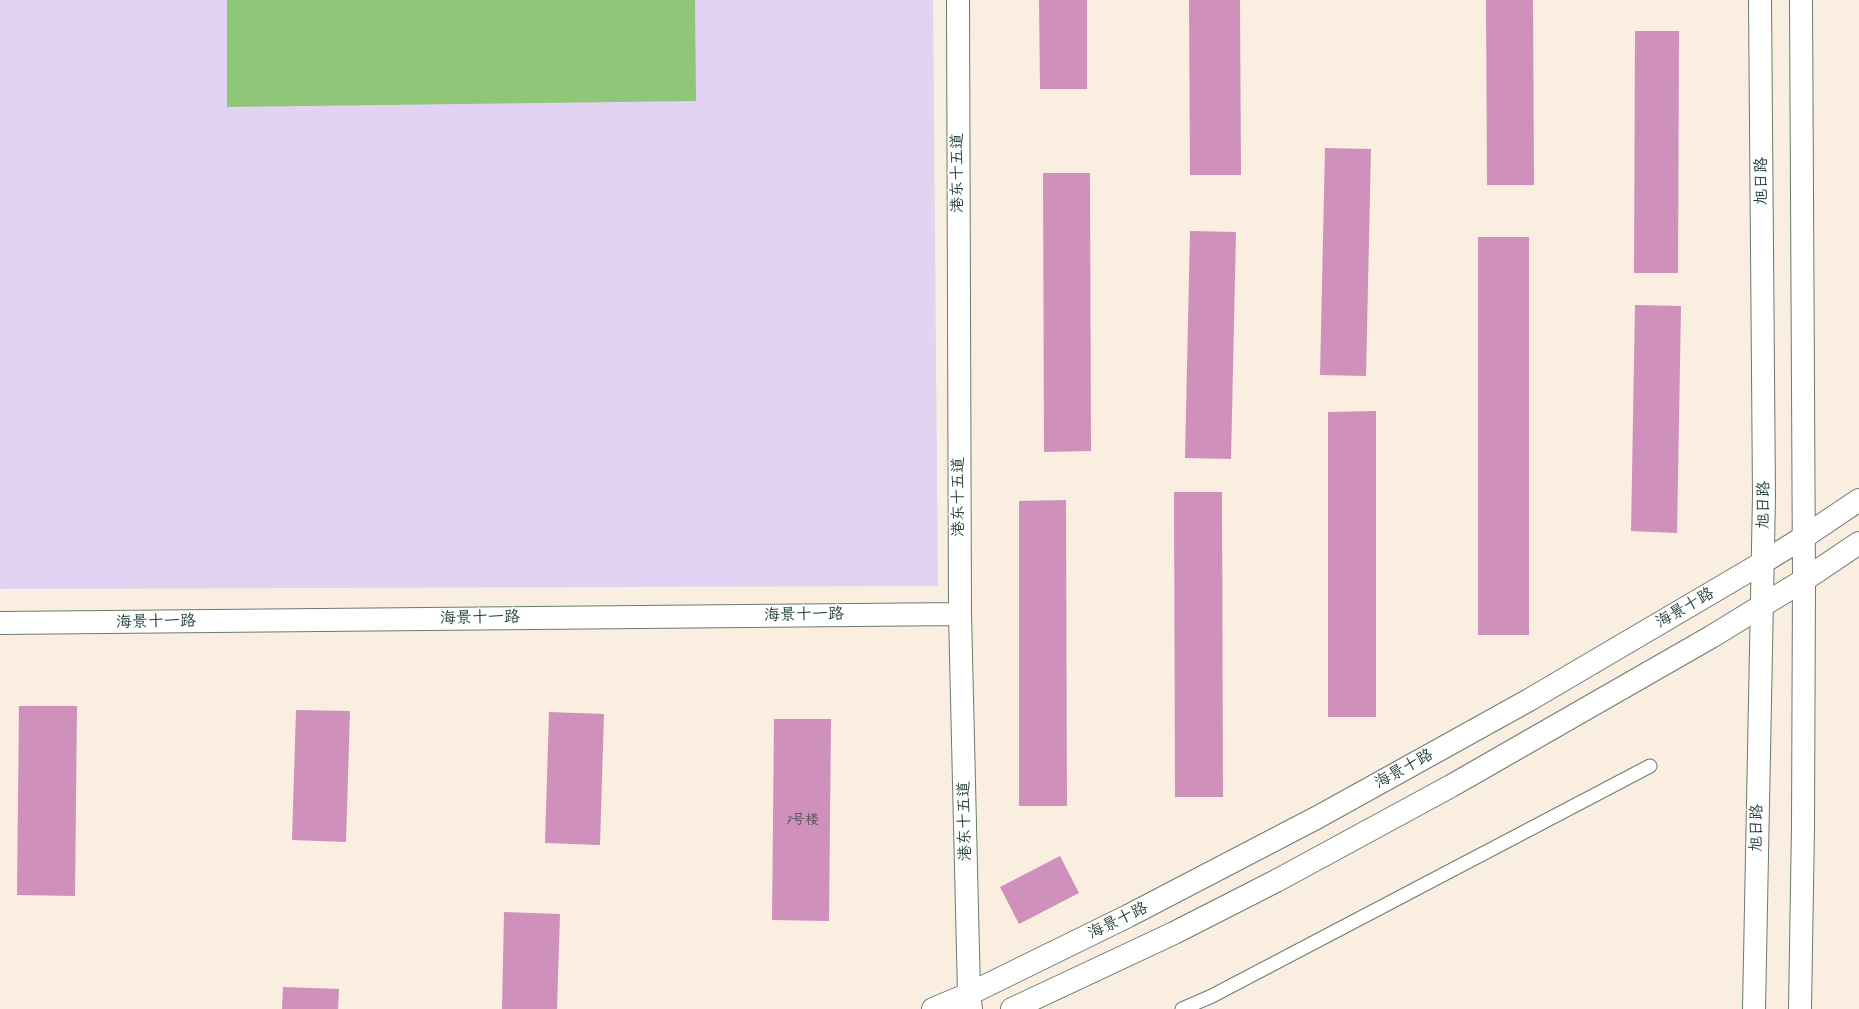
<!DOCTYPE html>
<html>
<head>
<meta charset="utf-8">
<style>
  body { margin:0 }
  canvas { display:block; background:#f9eee0 }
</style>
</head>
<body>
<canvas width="1859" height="1009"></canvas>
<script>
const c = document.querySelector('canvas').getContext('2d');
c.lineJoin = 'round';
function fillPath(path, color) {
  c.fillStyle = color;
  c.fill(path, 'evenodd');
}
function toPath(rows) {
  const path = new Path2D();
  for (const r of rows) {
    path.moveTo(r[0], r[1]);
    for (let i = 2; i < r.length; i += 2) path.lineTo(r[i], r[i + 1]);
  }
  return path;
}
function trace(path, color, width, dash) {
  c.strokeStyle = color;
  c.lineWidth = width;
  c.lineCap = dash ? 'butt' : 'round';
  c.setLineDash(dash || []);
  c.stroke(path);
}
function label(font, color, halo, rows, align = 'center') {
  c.font = font + ' Caveat,"LXGW WenKai TC",sans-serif';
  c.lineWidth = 3.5;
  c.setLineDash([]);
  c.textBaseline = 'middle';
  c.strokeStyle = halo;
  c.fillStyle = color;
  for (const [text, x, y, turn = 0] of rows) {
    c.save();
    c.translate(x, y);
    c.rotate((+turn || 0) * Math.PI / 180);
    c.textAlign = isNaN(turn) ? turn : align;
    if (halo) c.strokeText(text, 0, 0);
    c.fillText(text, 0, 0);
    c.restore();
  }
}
fillPath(toPath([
  [0,0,933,0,938,586,0,589]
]), '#e3d3f2');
fillPath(toPath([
  [227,0,695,0,696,101,227,107]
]), '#90c678');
fillPath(toPath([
  [1039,0,1087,0,1087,89,1040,89],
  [1189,0,1240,0,1241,175,1190,175],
  [1486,0,1533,0,1534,185,1487,185],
  [1635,31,1679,31,1678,273,1634,273],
  [1325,148,1371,149,1366,376,1320,375],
  [1043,173,1090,173,1091,451,1044,452],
  [1190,231,1236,232,1231,459,1185,458],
  [1478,237,1529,237,1529,635,1478,635],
  [1635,305,1681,306,1677,533,1631,531],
  [1376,411,1376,717,1328,717,1328,412],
  [1174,492,1222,492,1223,797,1175,797],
  [1066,500,1067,806,1019,806,1019,501],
  [19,706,77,706,75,896,17,895],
  [296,710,350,711,346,842,292,840],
  [549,712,604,714,600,845,545,843],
  [774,719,831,719,829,921,772,920],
  [1060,856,1079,893,1019,924,1000,887],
  [504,912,560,914,557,1009,502,1009],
  [283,987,339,989,338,1009,282,1009]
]), '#d090bc');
const service = toPath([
  [1182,1009,1212,996,1650,766]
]);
const minor = toPath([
  [958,0,960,614,969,994,971,1009],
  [0,623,960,614]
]);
const tertiary = toPath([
  [933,1009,969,994,1128,916,1318,817,1529,700,1762,563,1804,537,1859,500],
  [1012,1009,1174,933,1276,881,1451,786,1711,637,1804,580,1859,543]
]);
const secondary = toPath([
  [1754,1009,1764,496,1760,0],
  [1800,1009,1803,826,1804,580,1801,0]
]);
trace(service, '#6b7b70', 15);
trace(minor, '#6b7b70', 24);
trace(tertiary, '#6b7b70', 24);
trace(secondary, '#6b7b70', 24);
trace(service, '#fff', 13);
trace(minor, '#fff', 22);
trace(tertiary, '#fff', 22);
trace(secondary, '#fff', 22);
label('14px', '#4b5256', null, [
  ["7号楼",802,820]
]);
label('16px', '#1f3d34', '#fff', [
  ["港东十五道",958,173,-90],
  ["旭日路",1762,181,-90],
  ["港东十五道",959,497,-90],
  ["旭日路",1764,505,-89],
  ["海景十路",1685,608,-30],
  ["海景十一路",804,615,-1],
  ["海景十一路",480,618,-1],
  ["海景十一路",156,622,-1],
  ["海景十路",1404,769,-29],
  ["港东十五道",965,821,-91],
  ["旭日路",1757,828,-89],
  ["海景十路",1118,921,-26]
]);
</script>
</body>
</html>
